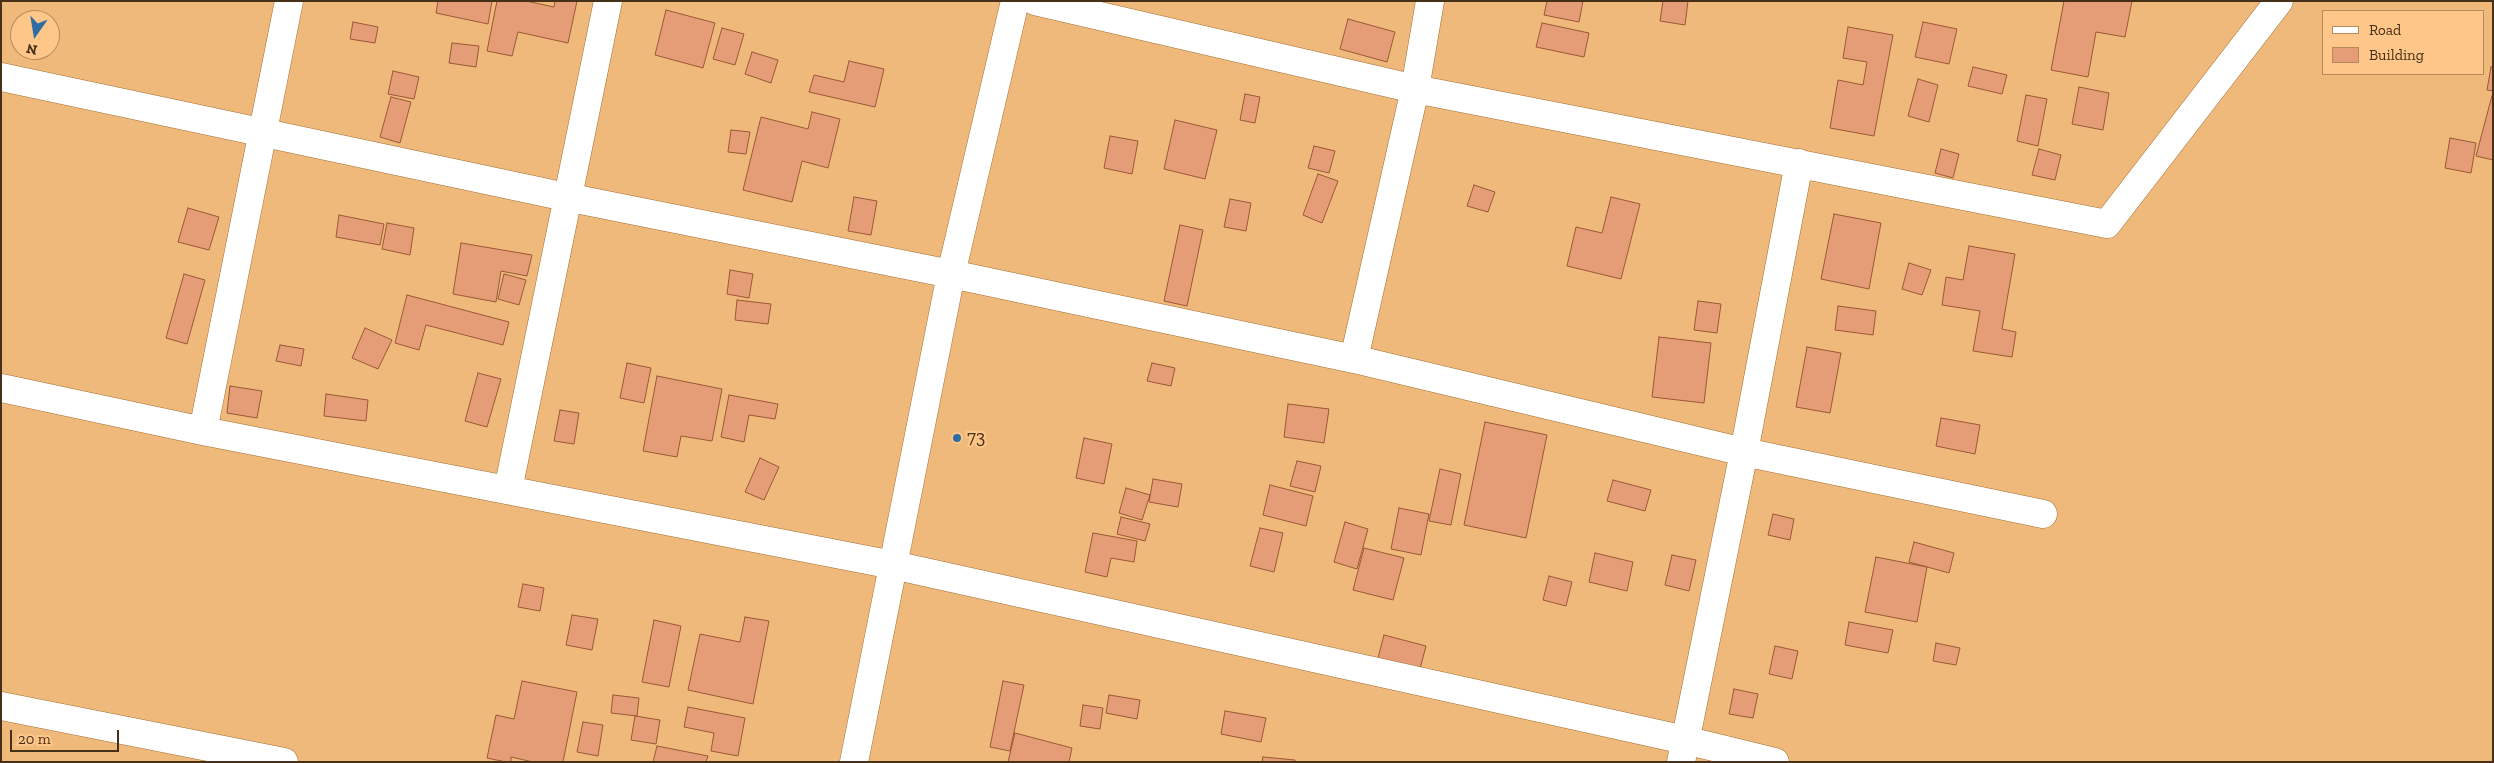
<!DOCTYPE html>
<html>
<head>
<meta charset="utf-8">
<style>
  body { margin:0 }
  #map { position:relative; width:2494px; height:763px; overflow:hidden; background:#f0b97c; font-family:"Zilla Slab",serif }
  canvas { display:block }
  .frame { position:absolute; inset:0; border:2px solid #463017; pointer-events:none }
  .legend { position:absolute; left:2322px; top:10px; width:162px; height:65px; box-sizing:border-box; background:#fec689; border:1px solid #b48a5b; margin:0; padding:6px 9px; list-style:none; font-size:15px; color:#463017 }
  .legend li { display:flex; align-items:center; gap:10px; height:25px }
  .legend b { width:25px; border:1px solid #b48a5b }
  .north { position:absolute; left:10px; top:10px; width:50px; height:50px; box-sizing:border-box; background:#fec689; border:1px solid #b48a5b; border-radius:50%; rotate:193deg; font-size:14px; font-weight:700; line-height:20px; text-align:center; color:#463017 }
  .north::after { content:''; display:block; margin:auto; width:18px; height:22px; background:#2e6ca3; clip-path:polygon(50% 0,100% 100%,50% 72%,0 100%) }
  .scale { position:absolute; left:10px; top:730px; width:109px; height:22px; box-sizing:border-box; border:2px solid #463017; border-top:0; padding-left:6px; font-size:15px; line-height:18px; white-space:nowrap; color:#463017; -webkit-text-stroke:4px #fec689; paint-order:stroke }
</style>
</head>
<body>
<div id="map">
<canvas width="2494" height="763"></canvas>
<div class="frame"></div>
<ul class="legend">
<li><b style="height:6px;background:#fff"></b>Road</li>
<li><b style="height:14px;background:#e59d77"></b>Building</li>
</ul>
<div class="north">N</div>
<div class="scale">20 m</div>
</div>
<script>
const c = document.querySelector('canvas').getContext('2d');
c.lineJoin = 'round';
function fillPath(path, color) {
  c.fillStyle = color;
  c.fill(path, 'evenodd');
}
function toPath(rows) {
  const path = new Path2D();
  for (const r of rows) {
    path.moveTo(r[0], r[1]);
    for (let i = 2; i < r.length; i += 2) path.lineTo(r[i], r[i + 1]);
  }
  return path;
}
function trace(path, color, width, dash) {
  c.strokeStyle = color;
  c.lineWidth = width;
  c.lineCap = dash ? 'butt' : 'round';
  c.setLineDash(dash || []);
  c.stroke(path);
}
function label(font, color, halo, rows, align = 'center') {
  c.font = font + ' "Zilla Slab",serif';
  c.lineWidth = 4.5;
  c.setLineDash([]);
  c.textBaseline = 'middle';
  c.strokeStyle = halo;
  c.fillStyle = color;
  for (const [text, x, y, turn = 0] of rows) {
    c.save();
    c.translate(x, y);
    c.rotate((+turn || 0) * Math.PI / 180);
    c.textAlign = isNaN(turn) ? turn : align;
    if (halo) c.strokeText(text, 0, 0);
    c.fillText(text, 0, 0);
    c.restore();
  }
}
const building = toPath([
  [438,1,492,1,488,24,436,13,438,1],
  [497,1,526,1,554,7,555,1,577,1,568,43,518,32,512,56,487,51,497,1],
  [1547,1,1583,1,1579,22,1544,15,1547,1],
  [1663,1,1688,1,1685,25,1660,21,1663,1],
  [2064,1,2132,1,2125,37,2096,32,2088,77,2051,70,2064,1],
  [666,10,715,23,703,68,655,55,666,10],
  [1348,19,1395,32,1387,62,1340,49,1348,19],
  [353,22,378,27,375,43,350,39,353,22],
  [1923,22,1957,29,1949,64,1915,57,1923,22],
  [1542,23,1589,33,1584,57,1536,47,1542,23],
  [1848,27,1893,35,1874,136,1830,128,1838,80,1863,85,1867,62,1843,58,1848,27],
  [722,28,744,34,735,65,713,59,722,28],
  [452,43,479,46,476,67,449,63,452,43],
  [752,52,778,60,771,83,745,74,752,52],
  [849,61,884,69,875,107,809,92,814,75,844,82,849,61],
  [1973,67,2007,75,2002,94,1968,86,1973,67],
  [2491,67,2493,67,2493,91,2487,90,2491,67],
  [393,71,419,77,414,99,388,94,393,71],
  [1918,79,1938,85,1929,122,1908,116,1918,79],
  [2079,87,2109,93,2103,130,2072,124,2079,87],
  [2493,92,2493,160,2476,156,2493,92],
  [1245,94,1260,97,1255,123,1240,120,1245,94],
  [2026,95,2047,99,2038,146,2017,141,2026,95],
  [391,97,411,102,400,143,380,137,391,97],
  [812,112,840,119,828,168,802,161,792,202,743,190,761,117,808,129,812,112],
  [1175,120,1217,130,1205,179,1164,169,1175,120],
  [731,130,750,132,746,154,728,152,731,130],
  [1110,136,1138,141,1132,174,1104,168,1110,136],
  [2450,138,2476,143,2471,173,2445,168,2450,138],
  [1314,146,1335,151,1329,173,1308,168,1314,146],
  [1941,149,1959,154,1953,178,1935,173,1941,149],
  [2039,149,2061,155,2055,180,2032,175,2039,149],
  [1318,174,1338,181,1322,223,1303,215,1318,174],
  [1474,185,1495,192,1488,212,1467,206,1474,185],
  [854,197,877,201,871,235,848,231,854,197],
  [1611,197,1640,204,1621,279,1567,266,1576,227,1602,233,1611,197],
  [1230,199,1251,203,1246,231,1224,227,1230,199],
  [188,208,219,217,209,250,178,242,188,208],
  [1834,214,1881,223,1869,289,1821,279,1834,214],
  [339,215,384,224,380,245,336,237,339,215],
  [387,223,414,228,410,255,382,249,387,223],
  [1180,225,1203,230,1187,306,1164,301,1180,225],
  [461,243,532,255,527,276,501,271,496,302,453,294,461,243],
  [1969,246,2015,254,2002,329,2016,332,2012,357,1973,351,1980,311,1942,305,1946,277,1963,280,1969,246],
  [1909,263,1931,270,1922,295,1902,289,1909,263],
  [730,270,753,274,749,298,727,294,730,270],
  [184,274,205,280,187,344,166,338,184,274],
  [504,274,526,280,519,305,498,299,504,274],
  [407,295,509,322,503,345,426,325,419,350,395,343,407,295],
  [737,300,771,304,768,324,735,320,737,300],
  [1698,301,1721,304,1717,333,1694,330,1698,301],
  [1838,306,1876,311,1873,335,1835,330,1838,306],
  [365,328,392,340,378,369,352,358,365,328],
  [1659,337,1711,343,1704,403,1652,397,1659,337],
  [280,345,304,349,301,366,276,361,280,345],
  [1807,347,1841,353,1830,413,1796,407,1807,347],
  [627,363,651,368,644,403,620,398,627,363],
  [1152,363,1175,368,1171,386,1147,381,1152,363],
  [478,373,501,379,487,427,465,421,478,373],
  [657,376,722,389,712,441,681,436,677,457,643,451,657,376],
  [230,386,262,391,257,418,227,413,230,386],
  [326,394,368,400,366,421,324,416,326,394],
  [729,395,778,404,775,419,749,415,744,442,721,437,729,395],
  [1288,404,1329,409,1324,443,1284,437,1288,404],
  [560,410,579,413,574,444,554,441,560,410],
  [1941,418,1980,425,1975,454,1936,446,1941,418],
  [1485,422,1547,435,1526,538,1464,525,1485,422],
  [1084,438,1112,444,1104,484,1076,478,1084,438],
  [760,458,779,467,764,500,745,492,760,458],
  [1297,461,1321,466,1315,492,1290,486,1297,461],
  [1440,469,1461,474,1451,525,1429,521,1440,469],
  [1153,479,1182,484,1178,507,1149,502,1153,479],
  [1613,480,1651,490,1645,511,1607,501,1613,480],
  [1270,485,1313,496,1306,526,1263,515,1270,485],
  [1126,488,1150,495,1142,520,1119,513,1126,488],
  [1399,508,1429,514,1421,555,1391,549,1399,508],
  [1773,514,1794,519,1790,540,1768,535,1773,514],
  [1121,517,1150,524,1145,541,1117,534,1121,517],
  [1345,522,1368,529,1357,569,1334,562,1345,522],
  [1260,528,1283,533,1274,572,1250,566,1260,528],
  [1093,533,1137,541,1134,562,1111,558,1107,577,1085,572,1093,533],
  [1914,542,1954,553,1949,573,1909,562,1914,542],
  [1364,548,1404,558,1393,600,1353,590,1364,548],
  [1595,553,1633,562,1627,591,1589,582,1595,553],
  [1672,555,1696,560,1689,591,1665,585,1672,555],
  [1876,557,1927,567,1917,622,1865,612,1876,557],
  [1549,576,1572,582,1566,606,1543,600,1549,576],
  [523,584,544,588,540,611,518,607,523,584],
  [572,615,598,619,592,650,566,645,572,615],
  [745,617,769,621,753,704,688,690,700,634,740,642,745,617],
  [654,620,681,626,669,687,642,682,654,620],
  [1849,622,1893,630,1888,653,1845,645,1849,622],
  [1384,635,1426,646,1420,669,1378,658,1384,635],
  [1936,643,1960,648,1956,665,1933,661,1936,643],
  [1775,646,1798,651,1792,679,1769,674,1775,646],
  [522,681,577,692,563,762,533,762,511,757,511,762,506,762,487,758,496,715,514,719,522,681],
  [1003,681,1024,685,1010,751,990,747,1003,681],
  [1734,689,1758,694,1753,718,1729,714,1734,689],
  [613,695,639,698,637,716,611,713,613,695],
  [1109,695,1140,700,1137,719,1106,713,1109,695],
  [1083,705,1103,708,1100,729,1080,726,1083,705],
  [688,707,745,718,738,756,711,751,714,733,684,727,688,707],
  [1225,711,1266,718,1261,742,1221,734,1225,711],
  [635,716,660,720,656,744,631,740,635,716],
  [583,722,603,725,598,756,577,752,583,722],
  [1015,733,1072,748,1069,762,1008,762,1015,733],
  [657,746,708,756,706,762,653,762,657,746],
  [1263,757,1295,760,1295,762,1262,762,1263,757]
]);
fillPath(building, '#e59d77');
trace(building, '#9a5834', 1);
const minor = toPath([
  [1035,1,1415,89,2107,224,2279,1],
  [1,77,566,197,951,274,1354,359,1744,452,2043,514],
  [1354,359,1415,89,1430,1],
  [1,388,203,431,893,565,1685,740,1775,762],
  [203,431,289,1],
  [508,490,608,1],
  [1,706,284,762],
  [854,762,951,274,1015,1],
  [1681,762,1744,452,1799,163]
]);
trace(minor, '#a36f32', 29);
trace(minor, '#fff', 28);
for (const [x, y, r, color] of [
  [957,438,5,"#2e6ca3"]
]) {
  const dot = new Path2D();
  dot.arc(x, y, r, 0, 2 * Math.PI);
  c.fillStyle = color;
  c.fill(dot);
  trace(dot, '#fec689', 2);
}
label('19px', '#463017', '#fec689', [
  ["73",967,438]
], 'left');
</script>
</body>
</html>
